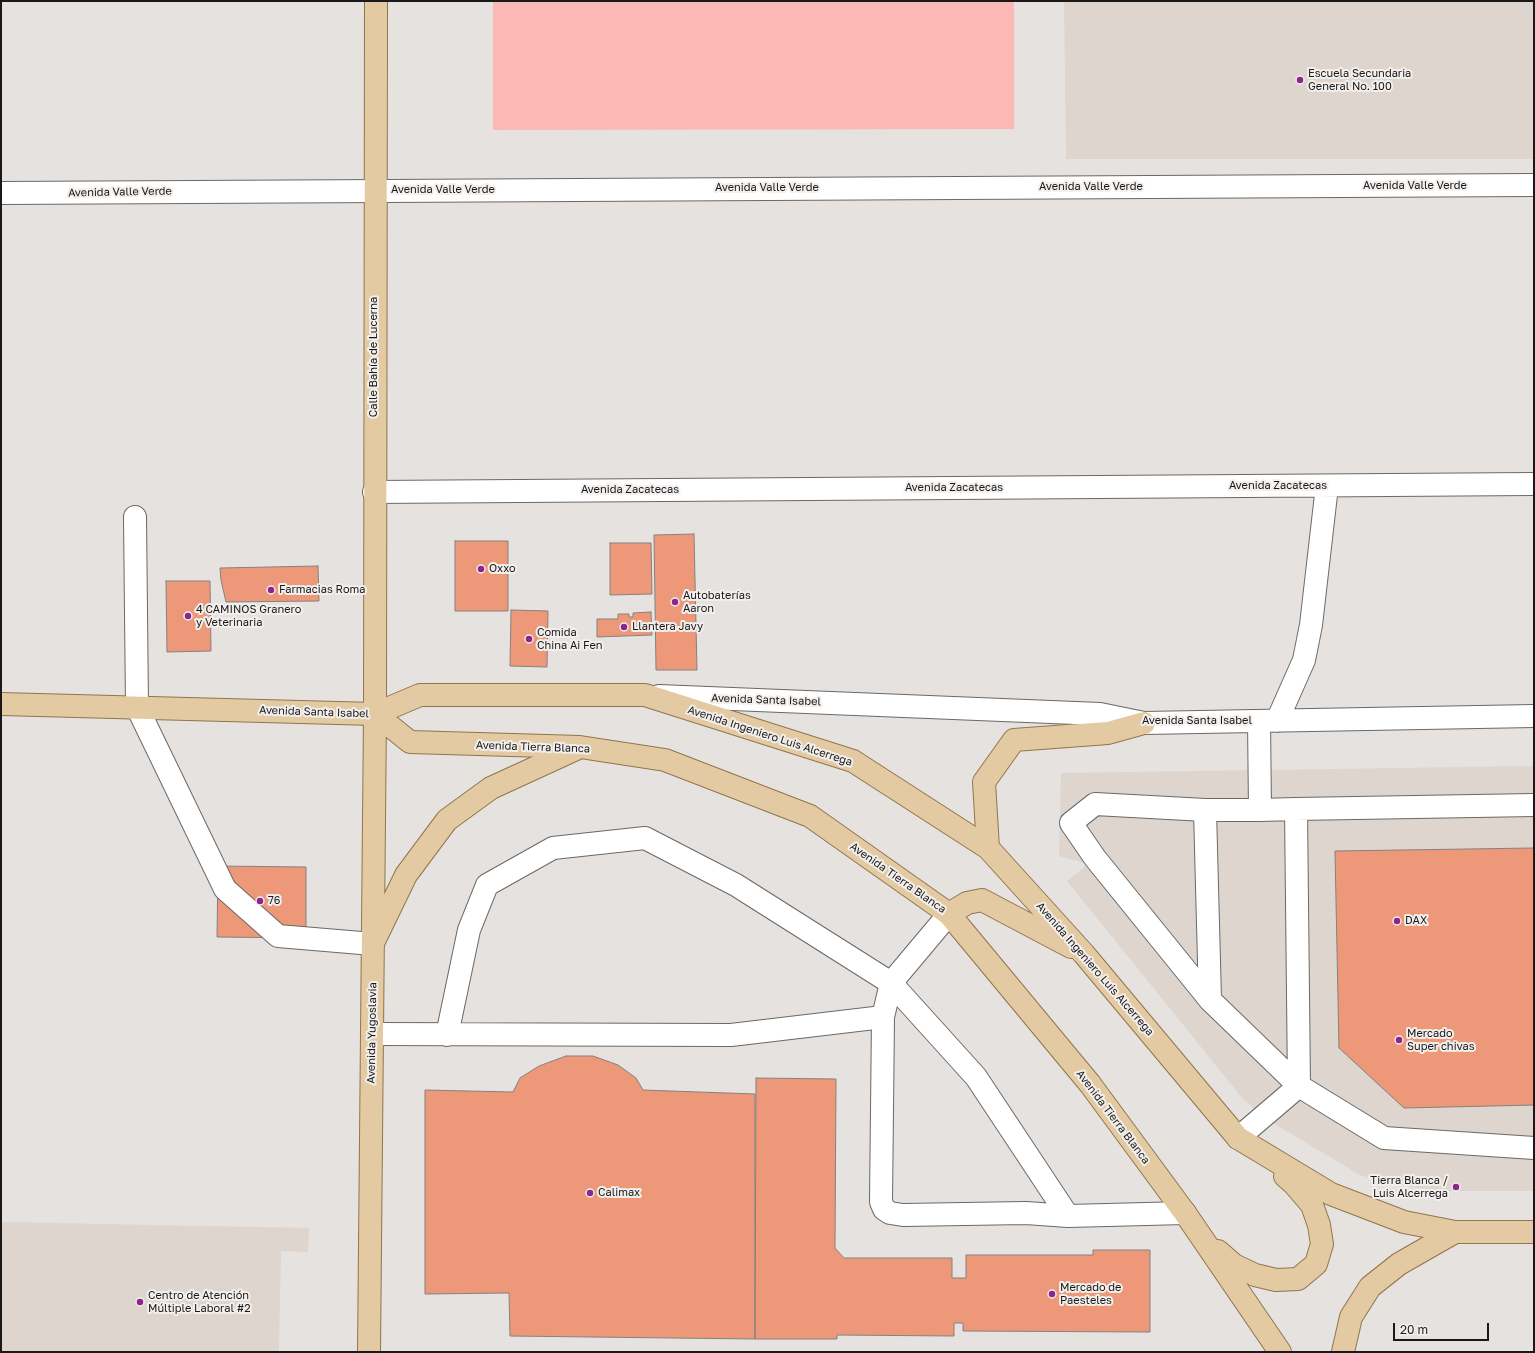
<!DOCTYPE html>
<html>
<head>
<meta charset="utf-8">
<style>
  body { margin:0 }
  #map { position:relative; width:1535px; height:1353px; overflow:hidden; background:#e5e2e0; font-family:"Golos Text",sans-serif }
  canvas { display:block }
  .frame { position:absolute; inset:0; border:2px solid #1a1919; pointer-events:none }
  .scale { position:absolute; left:1393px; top:1323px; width:96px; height:18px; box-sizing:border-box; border:2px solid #1a1919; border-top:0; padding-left:5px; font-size:12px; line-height:14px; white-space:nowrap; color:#1a1919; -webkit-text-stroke:3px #f2efed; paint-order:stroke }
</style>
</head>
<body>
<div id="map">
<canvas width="1535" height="1353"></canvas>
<div class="frame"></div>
<div class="scale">20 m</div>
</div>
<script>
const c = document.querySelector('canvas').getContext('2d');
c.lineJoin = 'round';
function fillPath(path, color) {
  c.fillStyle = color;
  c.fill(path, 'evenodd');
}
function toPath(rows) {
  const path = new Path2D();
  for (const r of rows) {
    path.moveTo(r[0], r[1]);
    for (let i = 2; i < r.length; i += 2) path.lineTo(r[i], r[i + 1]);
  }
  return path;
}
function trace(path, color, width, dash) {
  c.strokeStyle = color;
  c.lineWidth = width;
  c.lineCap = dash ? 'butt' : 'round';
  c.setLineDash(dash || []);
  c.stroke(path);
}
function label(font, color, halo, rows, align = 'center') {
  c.font = font + ' "Golos Text",sans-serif';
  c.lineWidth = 4;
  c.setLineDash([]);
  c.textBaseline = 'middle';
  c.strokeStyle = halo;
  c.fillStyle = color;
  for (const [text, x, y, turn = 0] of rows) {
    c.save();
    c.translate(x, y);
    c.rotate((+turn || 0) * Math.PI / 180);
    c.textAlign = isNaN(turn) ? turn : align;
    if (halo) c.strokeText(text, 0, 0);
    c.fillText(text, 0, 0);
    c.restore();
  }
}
fillPath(toPath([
  [1064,1,1534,1,1534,159,1066,159],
  [1534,766,1534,1191,1439,1191,1394,1184,1360,1175,1268,1120,1243,1099,1067,881,1088,864,1059,856,1061,773],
  [1,1222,309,1228,308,1252,281,1251,279,1352,1,1352]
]), '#ded5ce');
fillPath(toPath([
  [493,1,1014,1,1014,129,493,130]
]), '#fcb8b5');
const building = toPath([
  [694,534,697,670,656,670,654,535,694,534],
  [455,541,508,541,508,611,455,611,455,541],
  [610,543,651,543,652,594,610,595,610,543],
  [318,566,319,601,226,602,221,580,220,568,318,566],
  [166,581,210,581,211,651,167,652,166,581],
  [511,610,548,611,547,667,510,666,511,610],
  [651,612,652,635,597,637,597,619,618,619,618,614,629,614,629,617,633,617,633,613,651,612],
  [1534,848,1534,1105,1404,1108,1339,1048,1335,851,1534,848],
  [218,866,306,867,306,938,217,937,218,866],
  [566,1056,593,1056,618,1065,636,1078,643,1090,755,1094,755,1339,510,1336,509,1293,425,1294,425,1090,513,1092,520,1078,539,1066,566,1056],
  [756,1078,836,1079,835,1248,844,1258,952,1258,952,1278,966,1278,966,1255,1093,1255,1093,1250,1150,1250,1150,1332,963,1331,963,1323,954,1323,954,1336,837,1335,837,1339,755,1339,756,1078]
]);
fillPath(building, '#ed9879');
trace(building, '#848180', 1);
const minor = toPath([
  [1,193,1534,185],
  [374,492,1534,484],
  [135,517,137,707,225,889,278,936,373,944],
  [659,696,1100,714,1144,723,1534,716],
  [1259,721,1260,810,1296,809,1299,1086],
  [1277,721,1304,660,1311,625,1327,486],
  [1296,809,1534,805],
  [1205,810,1095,804,1071,823,1095,858,1210,1000],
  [1260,810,1205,810,1210,1000,1299,1086],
  [949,914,891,983,883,1017,881,1202,884,1209,890,1213,903,1215,1026,1213,1068,1216,1185,1213],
  [372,1034,731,1035,883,1017],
  [447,1035,469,930,487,885,553,848,645,838,736,885,891,983,976,1077,1068,1216],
  [1238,1138,1299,1086,1384,1138,1534,1148]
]);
const major = toPath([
  [1,704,375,714,420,695,645,695,853,761,988,848,1084,954,1238,1138,1331,1194,1404,1222,1455,1232,1534,1232],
  [375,714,410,742,580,747,665,760,810,816,949,914,1090,1084,1185,1213,1280,1352],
  [988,848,984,782,1014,740,1108,733,1144,723],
  [949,914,967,903,982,900,1071,947],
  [375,939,406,875,447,820,491,788,576,749],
  [1218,1251,1234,1265,1255,1275,1276,1280,1298,1279,1316,1264,1322,1244,1319,1225,1312,1205,1294,1184,1285,1176],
  [369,1352,375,714,376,1],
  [1343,1352,1351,1317,1370,1287,1399,1264,1455,1232]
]);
trace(minor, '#6b6967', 24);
trace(major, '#91754b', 24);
trace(minor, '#fff', 22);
trace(major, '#e3caa3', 22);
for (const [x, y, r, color] of [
  [1300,80,4,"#8c268d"],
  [481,569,4,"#8c268d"],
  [271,590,4,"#8c268d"],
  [675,602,4,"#8c268d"],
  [188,616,4,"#8c268d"],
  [624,627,4,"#8c268d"],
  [529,639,4,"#8c268d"],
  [260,901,4,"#8c268d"],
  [1397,921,4,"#8c268d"],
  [1399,1040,4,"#8c268d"],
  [1456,1187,4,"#8c268d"],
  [590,1193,4,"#8c268d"],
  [1052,1294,4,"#8c268d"],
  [140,1302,4,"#8c268d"]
]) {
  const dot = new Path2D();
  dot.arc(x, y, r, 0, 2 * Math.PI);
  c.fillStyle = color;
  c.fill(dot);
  trace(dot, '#f2efed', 1.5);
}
label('11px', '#1a1919', '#f2efed', [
  ["Escuela Secundaria",1308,74],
  ["General No. 100",1308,87],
  ["Oxxo",489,569],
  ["Farmacias Roma",279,590],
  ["Autobaterías",683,596],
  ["Aaron",683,609],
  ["4 CAMINOS Granero",196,610],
  ["y Veterinaria",196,623],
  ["Llantera Javy",632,627],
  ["Comida",537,633],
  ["China Ai Fen",537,646],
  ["76",268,901],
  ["DAX",1405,921],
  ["Mercado",1407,1034],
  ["Super chivas",1407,1047],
  ["Tierra Blanca /",1448,1181,"right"],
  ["Luis Alcerrega",1448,1194,"right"],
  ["Calimax",598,1193],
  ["Mercado de",1060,1288],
  ["Paesteles",1060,1301],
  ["Centro de Atención",148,1296],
  ["Múltiple Laboral #2",148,1309]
], 'left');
label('11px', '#1a1919', '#f2efed', [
  ["Avenida Valle Verde",1415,186],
  ["Avenida Valle Verde",1091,187],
  ["Avenida Valle Verde",767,188],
  ["Avenida Valle Verde",443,190],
  ["Avenida Valle Verde",120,192,-1],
  ["Calle Bahía de Lucerna",374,357,-90],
  ["Avenida Zacatecas",1278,486],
  ["Avenida Zacatecas",954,488],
  ["Avenida Zacatecas",630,490],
  ["Avenida Santa Isabel",766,700,2],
  ["Avenida Santa Isabel",314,712,2],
  ["Avenida Santa Isabel",1197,721],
  ["Avenida Ingeniero Luis Alcerrega",770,736,18],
  ["Avenida Tierra Blanca",533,747,2],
  ["Avenida Tierra Blanca",898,878,35],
  ["Avenida Ingeniero Luis Alcerrega",1095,969,49],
  ["Avenida Yugoslavia",372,1033,-89],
  ["Avenida Tierra Blanca",1113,1117,53]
]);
</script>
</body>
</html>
